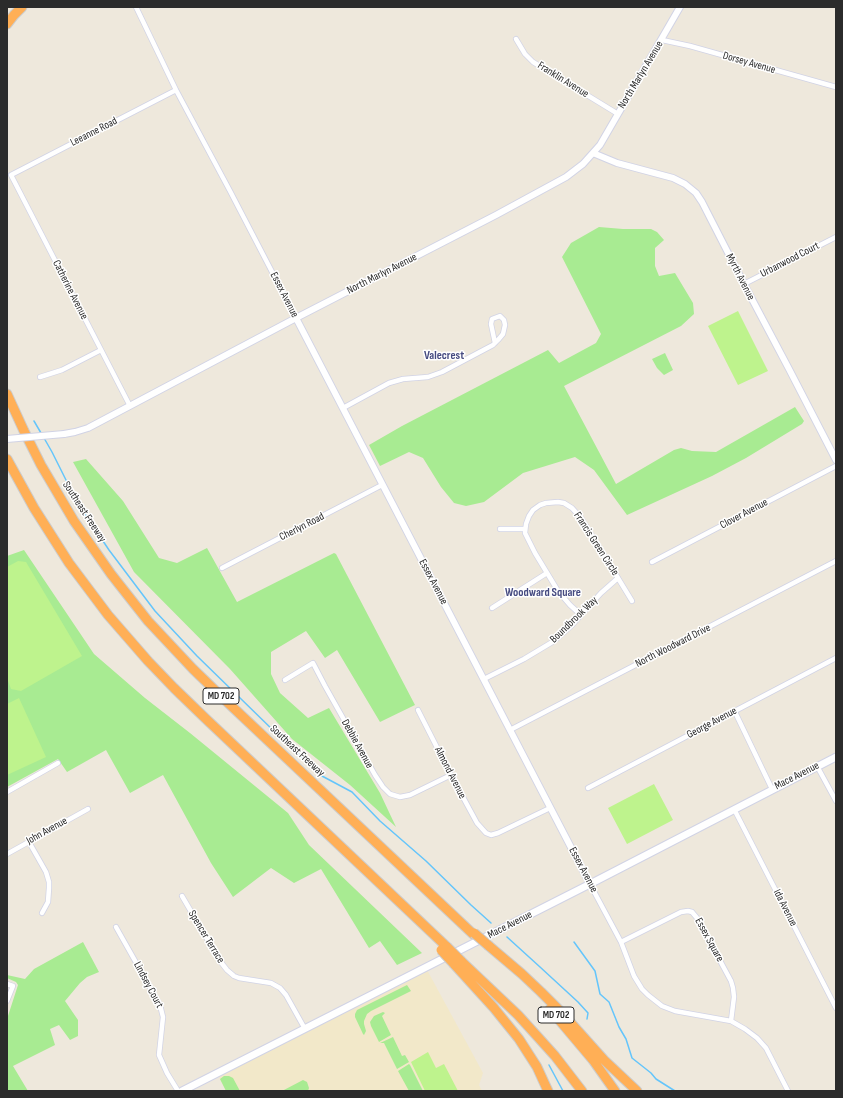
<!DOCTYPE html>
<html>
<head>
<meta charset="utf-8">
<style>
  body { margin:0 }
  #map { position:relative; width:843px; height:1098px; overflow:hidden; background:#eee8dc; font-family:"Sofia Sans Condensed",sans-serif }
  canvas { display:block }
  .frame { position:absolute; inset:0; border:8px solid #2b2b2b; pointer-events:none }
</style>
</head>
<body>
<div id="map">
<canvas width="843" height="1098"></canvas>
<div class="frame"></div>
</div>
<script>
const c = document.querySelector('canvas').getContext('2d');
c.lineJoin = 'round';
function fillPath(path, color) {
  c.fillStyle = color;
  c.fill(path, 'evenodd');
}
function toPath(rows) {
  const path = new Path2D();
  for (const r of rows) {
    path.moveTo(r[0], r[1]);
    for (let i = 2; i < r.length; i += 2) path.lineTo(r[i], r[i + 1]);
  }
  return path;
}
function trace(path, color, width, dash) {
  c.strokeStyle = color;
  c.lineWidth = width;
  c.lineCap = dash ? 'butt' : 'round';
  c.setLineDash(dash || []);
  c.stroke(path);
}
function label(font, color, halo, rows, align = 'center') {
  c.font = font + ' "Sofia Sans Condensed",sans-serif';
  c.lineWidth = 3;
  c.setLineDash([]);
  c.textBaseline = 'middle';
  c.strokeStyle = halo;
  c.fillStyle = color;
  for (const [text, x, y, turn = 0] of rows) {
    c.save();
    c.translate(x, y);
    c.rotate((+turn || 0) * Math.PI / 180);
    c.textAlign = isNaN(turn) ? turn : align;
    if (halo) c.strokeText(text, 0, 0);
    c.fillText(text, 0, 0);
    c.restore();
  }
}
fillPath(toPath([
  [426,968,483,1073,479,1085,482,1091,226,1091,217,1073]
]), '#f2e8c9');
fillPath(toPath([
  [599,227,623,229,651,229,657,232,664,240,655,248,655,266,659,276,675,273,693,303,694,314,681,326,564,386,616,484,674,450,681,448,692,451,716,452,795,407,804,421,802,424,746,458,712,476,627,515,594,470,575,457,523,473,484,502,466,506,454,503,441,487,423,458,409,452,380,466,369,445,402,426,548,350,559,363,596,343,601,334,562,257,571,243],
  [665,353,673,370,664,375,657,368,652,359],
  [86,459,123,501,159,558,177,563,207,548,237,602,334,553,336,554,415,705,380,722,337,650,325,658,306,631,271,652,271,674,280,693,308,718,329,708,380,793,396,827,350,785,292,739,230,669,134,572,73,462],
  [24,550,94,654,145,698,190,733,288,813,309,845,422,953,397,965,380,941,369,948,321,869,294,883,271,868,233,897,211,863,163,775,130,793,106,750,67,772,58,759,7,787,7,556],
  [83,942,99,972,87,977,80,983,65,1001,78,1020,78,1036,70,1040,59,1025,50,1029,55,1045,13,1066,28,1091,7,1091,7,1019,18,985,16,982,7,978,7,975,25,979,34,969],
  [407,985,411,991,371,1011,367,1014,364,1021,364,1024,366,1031,364,1035,363,1034,355,1017,355,1014,357,1010],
  [383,1012,385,1013,382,1016,391,1035,379,1042,371,1026,370,1022,374,1016],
  [393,1037,402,1056,405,1055,409,1062,397,1069,384,1043,380,1043],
  [409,1064,410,1065,423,1091,409,1091,398,1071],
  [224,1076,229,1076,233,1078,240,1091,226,1091,220,1079],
  [303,1080,307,1082,309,1088,308,1091,282,1091]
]), '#a8eb92');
fillPath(toPath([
  [738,311,768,371,738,385,708,326],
  [18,561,26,562,82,656,21,691,11,689,7,678,7,567],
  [19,698,46,757,7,775,7,704],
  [654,784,673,820,627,844,608,808],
  [428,1052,436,1068,444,1064,458,1091,425,1091,411,1062]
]), '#bef38d');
trace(toPath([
  [34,421,41,433],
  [44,438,52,452,77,502,109,550,155,611,197,656,279,736,322,776,352,792,380,821,426,861,471,905,491,923],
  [507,937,540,967,578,1002,588,1013,587,1019],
  [574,942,595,971,600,994,609,1002,619,1027,626,1039,632,1058,651,1073,656,1079,675,1091],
  [549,1065,563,1091]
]), '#64c5fb', 1.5);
const minor = toPath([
  [136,7,176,90,230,191,296,318],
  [516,39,525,54,533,62,618,114],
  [662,40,690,46,836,87],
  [744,284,836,237],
  [40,377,62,370,101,350],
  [130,406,11,175,176,90],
  [343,408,389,383,403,379,428,377,442,372,493,345,498,340,503,334,505,325,504,320,500,316,492,319,491,324,495,343],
  [500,529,525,529],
  [652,562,836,466],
  [222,568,382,485],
  [492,608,547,573],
  [581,615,570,605,558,591,535,553,525,533,526,524,529,516,533,510,540,505,546,503,558,502,564,503,572,508,581,518,596,542,632,601],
  [484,679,524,659,554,641,572,625,601,593,618,578],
  [285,680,313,663,325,686,375,775,383,787,390,794,400,797,410,795,451,775],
  [418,710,451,775,477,823,486,833,491,835,498,833,550,808],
  [735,712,772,789],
  [510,730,836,561],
  [817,766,836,801],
  [588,788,836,658],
  [7,792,58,763],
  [734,809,836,1008],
  [29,842,46,872,49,882,49,888,48,902,42,913],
  [7,854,88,809],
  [590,884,621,942,634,976,642,989,648,995,662,1006,675,1011,731,1021,745,1029,757,1038,766,1048,788,1091],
  [182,896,220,961,227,970,234,976,239,978,271,983,280,988,286,995,305,1029],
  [116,927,160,1005,163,1017,159,1055,167,1073,178,1091],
  [621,942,681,912,688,911,692,912,697,918,731,981,733,988,734,997,731,1021],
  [7,984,13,986,7,1001]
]);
const tertiary = toPath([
  [593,153,617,163,673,178,685,184,696,193,702,202,744,284,789,369,836,460],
  [296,318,590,884],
  [64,434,75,432,88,428,296,318,496,215,566,177,583,164,600,145,680,7]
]);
const secondary = toPath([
  [182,1091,590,884,836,757]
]);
const motorway = toPath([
  [7,24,14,15,22,7],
  [7,394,24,431,41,465,74,521,111,574,148,621,193,669,224,699,473,934],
  [7,459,34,508,69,563,108,615,148,661,174,688,205,718,447,947],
  [489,946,522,974,541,992,561,1012,604,1060,637,1091],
  [461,961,518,1015,537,1036,555,1056,582,1091],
  [454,964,494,1008,519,1039,537,1067,548,1091],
  [550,1009,593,1060,615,1091]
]);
trace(minor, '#d1d3e5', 6);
trace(tertiary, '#d1d3e5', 8);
trace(secondary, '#d1d3e5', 9);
trace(motorway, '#ccc', 11);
trace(minor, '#fff', 4.5);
trace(tertiary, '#fff', 6);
trace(secondary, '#fff', 7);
trace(motorway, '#ffaf56', 9);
const tertiaryBridge = toPath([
  [7,439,64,434]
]);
const motorwayBridge = toPath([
  [474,933,489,946],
  [447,947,461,961],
  [441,950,454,964]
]);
trace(tertiaryBridge, '#d1d3e5', 8, []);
trace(motorwayBridge, '#ccc', 11, []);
trace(tertiaryBridge, '#fff', 6);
trace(motorwayBridge, '#ffaf56', 9);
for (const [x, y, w] of [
  [221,696,36],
  [556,1015,36]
]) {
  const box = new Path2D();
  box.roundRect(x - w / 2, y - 8, w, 16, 3);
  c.fillStyle = '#fff';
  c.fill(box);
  trace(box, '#2b2b2b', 1);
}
label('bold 10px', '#2b2b2b', null, [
  ["MD 702",221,696],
  ["MD 702",556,1015]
]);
label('11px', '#2b2b2b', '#fff', [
  ["Dorsey Avenue",749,63,16],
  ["North Marlyn Avenue",641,75,-59],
  ["Franklin Avenue",563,80,32],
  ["Leeanne Road",94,132,-27],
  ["Urbanwood Court",790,260,-27],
  ["North Marlyn Avenue",382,274,-27],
  ["Myrth Avenue",740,277,63],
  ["Catherine Avenue",70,290,63],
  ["Essex Avenue",284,295,63],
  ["Southeast Freeway",84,512,57],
  ["Clover Avenue",744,514,-28],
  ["Cherlyn Road",302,527,-27],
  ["Francis Green Circle",596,544,57],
  ["Essex Avenue",433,582,62],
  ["Boundbrook Way",574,620,-44],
  ["North Woodward Drive",673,646,-27],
  ["George Avenue",712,723,-28],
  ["Debbie Avenue",357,744,61],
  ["Southeast Freeway",297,751,43],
  ["Almond Avenue",450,773,63],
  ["Mace Avenue",797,776,-27],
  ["John Avenue",47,831,-29],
  ["Essex Avenue",583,870,62],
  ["Ida Avenue",785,908,63],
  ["Mace Avenue",510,925,-27],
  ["Spencer Terrace",206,937,59],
  ["Essex Square",709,940,61],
  ["Lindsey Court",148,985,62]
]);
label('bold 12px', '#464b81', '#fff', [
  ["Valecrest",444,356],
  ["Woodward Square",543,593]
]);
</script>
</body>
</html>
